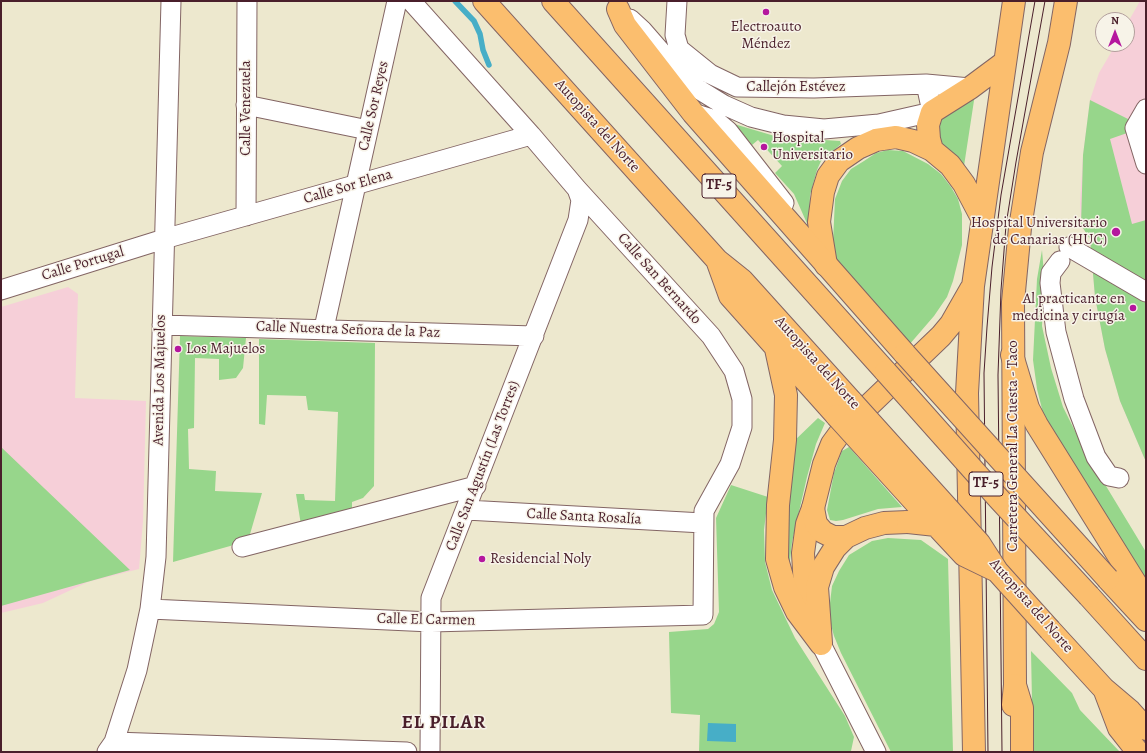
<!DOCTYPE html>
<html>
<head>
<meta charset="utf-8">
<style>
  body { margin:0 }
  #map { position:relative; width:1147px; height:753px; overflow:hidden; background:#ede8ce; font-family:Alegreya,serif }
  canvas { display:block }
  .frame { position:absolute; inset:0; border:2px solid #4a1f2b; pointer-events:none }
  .north { position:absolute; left:1095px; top:12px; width:40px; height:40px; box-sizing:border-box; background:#f7f3e8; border:1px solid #b29e9c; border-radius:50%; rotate:0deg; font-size:11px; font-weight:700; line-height:16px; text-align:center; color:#4a1f2b }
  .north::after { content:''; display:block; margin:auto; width:14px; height:18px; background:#b5179e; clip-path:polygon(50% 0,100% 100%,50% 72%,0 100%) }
</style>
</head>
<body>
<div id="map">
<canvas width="1147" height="753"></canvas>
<div class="frame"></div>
<div class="north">N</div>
</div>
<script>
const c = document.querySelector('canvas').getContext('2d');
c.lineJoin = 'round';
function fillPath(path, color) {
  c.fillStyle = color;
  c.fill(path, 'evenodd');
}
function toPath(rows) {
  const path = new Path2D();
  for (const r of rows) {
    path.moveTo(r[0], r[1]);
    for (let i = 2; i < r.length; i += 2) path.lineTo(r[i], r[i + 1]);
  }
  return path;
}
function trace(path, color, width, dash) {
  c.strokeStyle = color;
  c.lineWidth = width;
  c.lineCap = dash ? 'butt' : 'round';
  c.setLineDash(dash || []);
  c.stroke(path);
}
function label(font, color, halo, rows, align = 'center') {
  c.font = font + ' Alegreya,serif';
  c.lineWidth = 3;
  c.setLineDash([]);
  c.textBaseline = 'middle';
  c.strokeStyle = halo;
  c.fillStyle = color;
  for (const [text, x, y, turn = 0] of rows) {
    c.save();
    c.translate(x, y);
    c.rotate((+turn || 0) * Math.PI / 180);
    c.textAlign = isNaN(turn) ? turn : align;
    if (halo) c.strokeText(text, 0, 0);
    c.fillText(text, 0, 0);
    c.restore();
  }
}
fillPath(toPath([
  [1140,1,1146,1,1146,462,1120,401,1105,349,1095,297,1090,239,1081,225,1080,203,1083,155,1090,100,1099,73,1116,44,1127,44,1127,24],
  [68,287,78,294,75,398,146,401,143,521,139,569,88,582,43,603,1,613,1,307]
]), '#f6cfd8');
fillPath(toPath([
  [975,94,964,166,942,146,938,129,941,119],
  [1090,100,1130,120,1130,132,1110,139,1132,224,1146,220,1146,462,1120,401,1105,349,1095,297,1090,239,1081,225,1083,155],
  [734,124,778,137,840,141,841,144,821,161,817,170,810,195,809,228,794,194,775,173,782,166,758,140,752,145],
  [888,150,903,151,928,164,941,174,951,187,958,199,962,214,962,245,953,281,947,297,934,316,909,345,836,259,833,242,835,199,842,181,851,169,864,161,876,153],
  [1042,250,1044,274,1042,326,1051,368,1063,407,1086,453,1146,552,1146,582,1045,421,1037,389,1033,360,1037,279],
  [180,336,246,338,243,368,236,378,219,380,219,359,195,358,194,428,188,429,189,469,216,471,215,491,262,493,248,541,173,562],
  [259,339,375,343,374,486,363,498,352,502,352,510,301,525,296,494,304,494,305,500,335,501,338,412,308,410,306,396,267,395,265,425,259,424],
  [818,418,825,423,816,444,807,477,792,542,790,561,786,561,785,542,792,443],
  [1,447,130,570,1,606],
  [849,447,902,507,878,509,843,520,836,521,830,520,827,510,834,473,842,451],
  [731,485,768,497,764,530,765,562,772,590,795,638,845,716,854,737,851,751,699,752,700,715,671,713,669,632,708,629,714,624,719,612,716,518],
  [888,538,921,540,948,559,953,752,891,752,841,653,834,636,830,621,830,603,832,586,839,571,849,555,872,541],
  [1031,651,1072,693,1080,710,1120,752,1033,752]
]), '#97d68b');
fillPath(toPath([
  [708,723,736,724,736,742,707,741]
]), '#47aec7');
trace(toPath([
  [455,1,474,21,480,34,483,50,489,65]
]), '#47aec7', 5.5);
const minor = toPath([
  [677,1,675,35,679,49,710,74,737,87,814,88,926,84,970,88],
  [630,19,642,30,676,69,698,89,724,105,751,117,783,125,824,129,879,124,932,112,926,84],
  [246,105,368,130],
  [1146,109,1135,128,1146,164],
  [693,113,715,120,728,131,784,203],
  [246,216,247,1],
  [1069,247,1146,292],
  [1060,261,1051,273,1050,283,1056,332,1074,399,1096,457,1109,476,1119,478],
  [1,290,164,239,531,135],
  [162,325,534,336],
  [324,328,397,1],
  [466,510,703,523],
  [242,547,476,486],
  [150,609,431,622,703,615,704,511,730,464,742,427,742,399,734,371,711,336,577,189,531,135,411,1],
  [821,644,876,752],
  [114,742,407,752],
  [107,752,114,742,137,670,150,609,156,557,171,1],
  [430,752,431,598,578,220,581,200,577,189]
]);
const major = toPath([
  [932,150,929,139,928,125,932,112,970,88,1005,62],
  [826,265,819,222,823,192,828,176,839,161,858,148,876,140,896,137,913,141,932,150,950,165,964,184,983,220],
  [817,633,806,605,803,553,807,524,813,508,824,464,832,444,840,433,941,336,951,324,971,289],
  [1013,705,1015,685,1013,302,1020,228,1032,152,1059,43,1066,1],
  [974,752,967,393,973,286,1014,1]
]);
const highway = toPath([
  [484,1,717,260,742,280,852,402],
  [553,1,886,372],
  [618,9,625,25,693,113,905,354],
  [717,260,730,296,837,416],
  [776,349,786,395,785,440,778,505,777,559,785,587,797,612,821,644],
  [1012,355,1028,408,1037,425,1146,600],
  [813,508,816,524,823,532,833,537,846,537,865,528,884,523,908,522],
  [1108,579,1146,620],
  [1089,596,1146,659],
  [1050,630,1104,689,1130,711,1146,729],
  [821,643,817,587,823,567,835,548,846,537],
  [1015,685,1022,708,1022,752],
  [1105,691,1119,728,1138,752]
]);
trace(minor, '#836564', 21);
trace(major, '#836564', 24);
trace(highway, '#836564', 24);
trace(minor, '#fff', 19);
trace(major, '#fbbe6e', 22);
trace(highway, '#fbbe6e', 22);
trace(toPath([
  [988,752,984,373,987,327,992,267,1001,195,1035,1],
  [1002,752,998,375,1001,290,1006,225,1016,162,1045,1]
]), '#4a1f2b', 1);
const highwayBridge = toPath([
  [905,354,1108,579],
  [886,372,999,499,1089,596],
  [852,402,979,543,997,571,1050,630],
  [837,416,936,525],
  [908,522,936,525,964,555,997,571]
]);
trace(highwayBridge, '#836564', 24, []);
trace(highwayBridge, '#fbbe6e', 22);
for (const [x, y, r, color] of [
  [766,12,4,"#b5179e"],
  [764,147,4,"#b5179e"],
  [1116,232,5,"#b5179e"],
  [1133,308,4,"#b5179e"],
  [178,349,4,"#b5179e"],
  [482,559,4,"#b5179e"]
]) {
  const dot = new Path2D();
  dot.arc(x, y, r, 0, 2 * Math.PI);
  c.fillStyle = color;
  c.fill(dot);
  trace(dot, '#f7f3e8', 1.5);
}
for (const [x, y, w] of [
  [719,186,34],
  [986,484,34]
]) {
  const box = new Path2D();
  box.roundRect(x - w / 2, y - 12, w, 24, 3);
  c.fillStyle = '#f7f3e8';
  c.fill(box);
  trace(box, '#4a1f2b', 1);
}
label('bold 14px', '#4a1f2b', null, [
  ["TF-5",719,186],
  ["TF-5",986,484]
]);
label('15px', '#4a1f2b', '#f7f3e8', [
  ["Electroauto",766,27,"center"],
  ["Méndez",766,44,"center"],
  ["Hospital",772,138],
  ["Universitario",772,155],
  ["Hospital Universitario",1107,223,"right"],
  ["de Canarias (HUC)",1107,240,"right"],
  ["Al practicante en",1125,299,"right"],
  ["medicina y cirugía",1125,316,"right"],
  ["Los Majuelos",186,349],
  ["Residencial Noly",490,559]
], 'left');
label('15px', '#4a1f2b', '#f7f3e8', [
  ["Callejón Estévez",796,87],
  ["Calle Sor Reyes",374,106,-77],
  ["Calle Venezuela",246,108,-90],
  ["Autopista del Norte",597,126,48],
  ["Calle Sor Elena",348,187,-16],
  ["Calle Portugal",83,264,-17],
  ["Calle San Bernardo",659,279,48],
  ["Calle Nuestra Señora de la Paz",348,330,2],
  ["Autopista del Norte",817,363,48],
  ["Avenida Los Majuelos",160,380,-89],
  ["Carretera General La Cuesta - Taco",1013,446,-90],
  ["Calle San Agustín (Las Torres)",483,466,-69],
  ["Calle Santa Rosalía",584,517,3],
  ["Autopista del Norte",1031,606,49],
  ["Calle El Carmen",426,620,1]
]);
c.letterSpacing = '1px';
label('bold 19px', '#4a1f2b', '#f7f3e8', [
  ["EL PILAR",444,723]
]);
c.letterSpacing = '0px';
</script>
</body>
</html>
